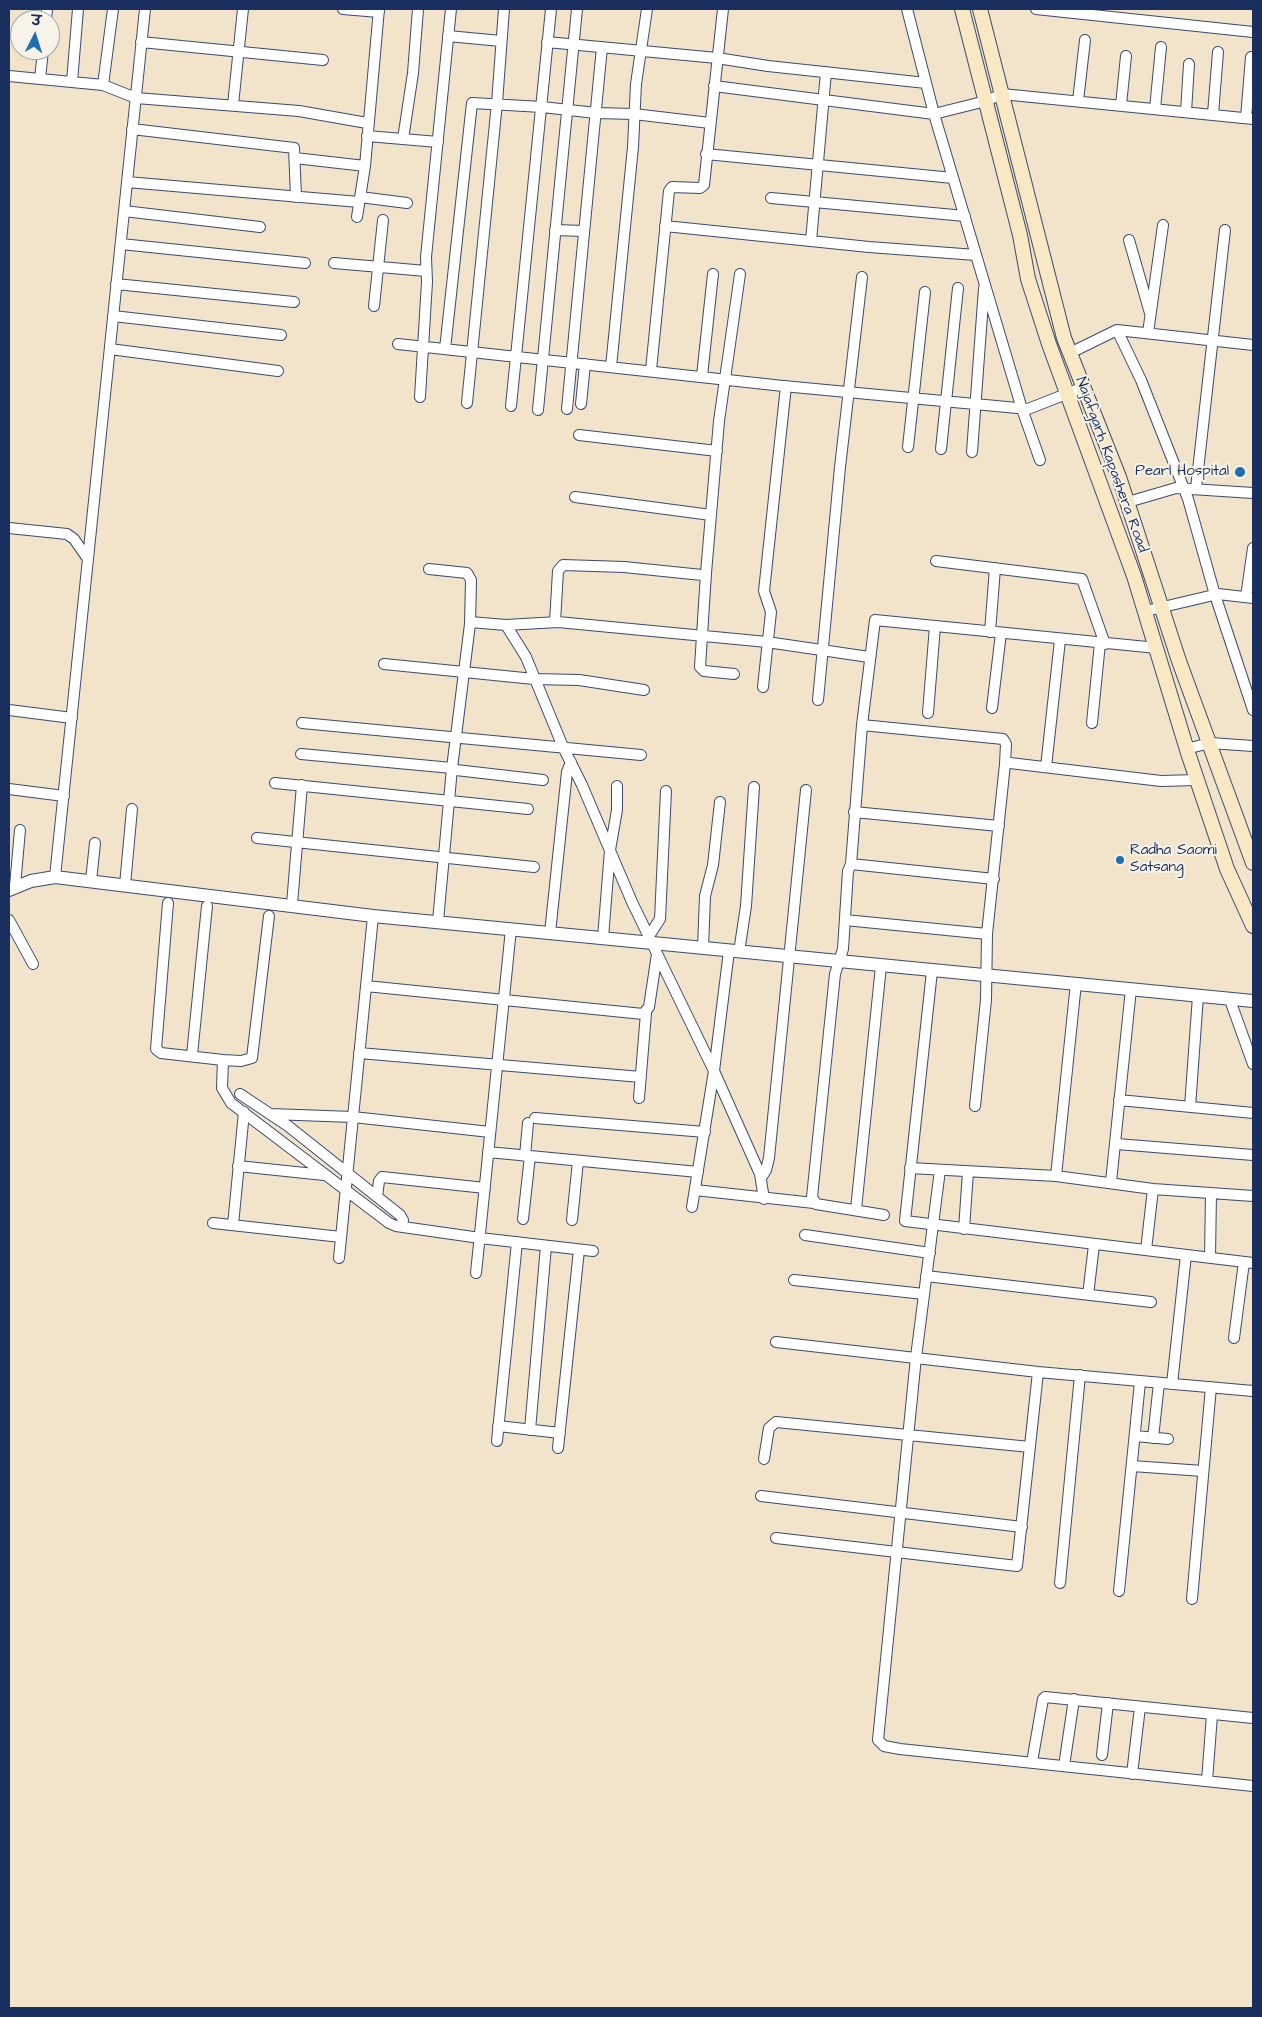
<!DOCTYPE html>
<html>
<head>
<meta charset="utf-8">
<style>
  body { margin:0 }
  #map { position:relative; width:1262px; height:2017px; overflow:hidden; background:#f1e4ca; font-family:"Architects Daughter","Playpen Sans Deva",sans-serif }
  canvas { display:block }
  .frame { position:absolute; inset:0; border:10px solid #1b2f5e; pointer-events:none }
  .north { position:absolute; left:10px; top:10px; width:50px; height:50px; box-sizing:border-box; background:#f7f3e8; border:1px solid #9fa5b1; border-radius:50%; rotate:5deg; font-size:14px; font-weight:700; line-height:20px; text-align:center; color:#1b2f5e }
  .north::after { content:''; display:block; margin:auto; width:18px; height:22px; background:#1f6fb2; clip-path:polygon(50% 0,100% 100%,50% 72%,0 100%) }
</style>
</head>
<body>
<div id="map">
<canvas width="1262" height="2017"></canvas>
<div class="frame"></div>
<div class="north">उ</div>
</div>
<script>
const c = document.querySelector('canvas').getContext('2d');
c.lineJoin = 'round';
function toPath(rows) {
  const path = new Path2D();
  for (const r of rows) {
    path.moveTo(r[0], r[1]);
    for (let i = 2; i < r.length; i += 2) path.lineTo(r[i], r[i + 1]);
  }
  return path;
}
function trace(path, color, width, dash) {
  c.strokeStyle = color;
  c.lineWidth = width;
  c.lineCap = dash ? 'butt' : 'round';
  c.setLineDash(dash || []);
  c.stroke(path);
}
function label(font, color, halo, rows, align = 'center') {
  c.font = font + ' "Architects Daughter",sans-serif';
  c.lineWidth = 4;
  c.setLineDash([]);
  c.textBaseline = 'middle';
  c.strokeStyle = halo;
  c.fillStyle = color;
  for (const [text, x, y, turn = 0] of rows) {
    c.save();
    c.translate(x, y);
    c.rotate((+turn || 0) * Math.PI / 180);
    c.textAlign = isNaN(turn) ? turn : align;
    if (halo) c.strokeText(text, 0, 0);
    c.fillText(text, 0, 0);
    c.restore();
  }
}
const minor = toPath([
  [343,9,379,12],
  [907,9,934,114,1022,409,1040,460],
  [1036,9,1253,32],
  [46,20,47,9],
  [448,36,501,41],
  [141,42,323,60],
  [547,42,717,58,768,66,926,83],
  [9,76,103,85,136,98,299,111,367,123],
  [40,79,43,50],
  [72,82,78,9],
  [103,85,113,9],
  [714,86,934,114,986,101,1002,94,1253,119],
  [1078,101,1085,40],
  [233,105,243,9],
  [1121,105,1126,56],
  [1155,109,1161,47],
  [1186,112,1189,64],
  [1213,114,1218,52],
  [1246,118,1251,57],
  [132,129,294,148,296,197],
  [367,136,438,142],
  [403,139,413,73,418,9],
  [706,154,953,178],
  [295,158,365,166],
  [127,182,359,202],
  [360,197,407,203],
  [771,198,965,216],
  [124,211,260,227],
  [357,217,365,166,379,9],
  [665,226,869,247,976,255],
  [555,230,584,231],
  [1129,240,1150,313],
  [811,241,826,72],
  [121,244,305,263],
  [334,263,426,271],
  [116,284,294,302],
  [374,306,383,220],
  [113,316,281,335],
  [1117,330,1141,380,1188,499,1215,595,1253,710],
  [1148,333,1163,225],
  [398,344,783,386,1028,409,1084,387],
  [110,349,278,371],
  [445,349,472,103,542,107,596,113,634,114,710,123],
  [1070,353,1117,330,1253,345],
  [611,367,633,147,636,84,647,9],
  [651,370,669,191,672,187,700,188,704,185,723,9],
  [702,376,713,274],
  [420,397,427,282,426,257,451,9],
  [467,403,497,103,504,9],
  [581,404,585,364],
  [511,406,551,9],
  [567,409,602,47],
  [538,410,577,9],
  [579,435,717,451],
  [908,447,925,292],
  [941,449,958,288],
  [972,452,984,288],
  [1196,488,1225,230],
  [575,497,711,515],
  [1128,502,1176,488,1253,493],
  [9,528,67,534,74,539,88,559],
  [936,561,1082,579,1105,644],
  [429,569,467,573,471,580,470,624,452,768,438,921],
  [706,573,700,667,704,671,734,674],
  [1246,597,1253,548],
  [1146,611,1218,594,1253,598],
  [470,622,506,625,558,622,767,642,869,657],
  [555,622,558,571,563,565,624,567,702,575,706,573,719,421,740,274],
  [506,625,526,657,563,747,582,785,632,902,714,1071,760,1174,764,1199],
  [990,632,995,568],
  [384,664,534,679,579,680,644,690],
  [763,687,771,612,764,591,786,386],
  [818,700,840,467,862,277],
  [992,708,1001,633],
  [9,710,72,718],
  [928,713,935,626],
  [302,723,641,755],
  [1092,723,1100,643],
  [862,725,1003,739,1006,744,1005,764],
  [1186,749,1210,743,1253,746],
  [301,754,452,768,456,770,543,780],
  [1046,767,1060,640],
  [275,783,528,809],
  [9,789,64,796],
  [854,812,999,826],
  [257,838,534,867],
  [851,864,994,879],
  [55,877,145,9],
  [91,881,95,843],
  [125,885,132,809],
  [15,886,20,830],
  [168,903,156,1049,161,1053,223,1060,241,1061,252,1058,269,916],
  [292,904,302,785],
  [9,920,33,964],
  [845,920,987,934],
  [550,933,567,772,571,762],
  [649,936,660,919,666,791],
  [603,938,610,850,617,810,617,786],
  [703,948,705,896,713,865,720,802],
  [739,952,746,906,754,787],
  [932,971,905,1221,1253,1263],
  [366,986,643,1014,649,1007,657,954],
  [1230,1000,1253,1064],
  [359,1053,641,1077],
  [192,1055,207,906],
  [223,1060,222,1088,231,1103,389,1223,396,1226,480,1238,593,1251],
  [240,1094,288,1126,400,1215,403,1220,402,1227],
  [639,1098,646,1013],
  [1119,1100,1253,1113],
  [975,1106,986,1000,987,934,1005,764,1010,763,1161,781,1197,780],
  [1190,1107,1198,996],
  [271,1114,353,1117,490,1132],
  [535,1118,705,1132],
  [1117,1144,1253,1155],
  [488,1152,698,1172],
  [525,1156,528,1123],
  [238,1166,324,1175],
  [910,1168,1056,1176,1153,1189,1253,1196],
  [940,1170,916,1357,878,1740,884,1746,900,1749,1253,1786],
  [1056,1176,1076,983],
  [761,1178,766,1170,769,1158,806,790],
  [1111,1182,1131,989],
  [695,1190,814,1203],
  [377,1197,379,1181,382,1177,485,1188],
  [692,1207,714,1071,729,951],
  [856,1209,881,966],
  [884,1215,816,1204,812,1197,835,974,843,949,848,871,851,864,862,725,875,620,1157,648],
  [523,1219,530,1156],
  [572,1220,578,1161],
  [213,1223,341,1237],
  [233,1225,244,1112],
  [964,1229,968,1172],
  [805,1235,930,1253],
  [1146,1250,1153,1189],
  [339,1258,373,916],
  [1210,1258,1211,1193],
  [476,1273,511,929],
  [926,1276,1151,1302],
  [794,1280,924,1294],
  [1088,1295,1094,1245],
  [1234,1338,1244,1262],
  [776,1342,1038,1372,1253,1391],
  [1172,1384,1186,1255],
  [498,1426,560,1433],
  [530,1430,546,1246],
  [1135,1436,1168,1439],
  [1153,1438,1159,1383],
  [497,1441,517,1242],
  [558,1448,579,1250],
  [764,1459,769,1428,776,1422,1030,1447],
  [1132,1466,1203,1471],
  [761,1496,1022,1527],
  [776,1538,1017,1566,1038,1372],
  [1060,1583,1080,1375],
  [1119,1591,1140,1382],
  [1192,1599,1211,1387],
  [1102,1755,1108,1703],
  [1032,1762,1043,1699,1045,1697,1253,1718],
  [1064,1766,1074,1699],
  [1132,1774,1140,1707],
  [1207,1781,1212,1715]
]);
const tertiary = toPath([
  [9,890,31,881,55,877,373,916,1253,1001]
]);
const secondary = toPath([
  [962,9,1020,235,1028,279,1049,344,1134,576,1188,753,1227,869,1253,926],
  [980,9,1064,338,1119,477,1179,661,1253,863]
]);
trace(minor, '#3b4a6e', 12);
trace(tertiary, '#3b4a6e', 14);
trace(secondary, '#3b4a6e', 16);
trace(minor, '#fff', 10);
trace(tertiary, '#fff', 12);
trace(secondary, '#f8e8c3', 14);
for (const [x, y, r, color] of [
  [1240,472,6,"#1f6fb2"],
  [1120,860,5,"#1f6fb2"]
]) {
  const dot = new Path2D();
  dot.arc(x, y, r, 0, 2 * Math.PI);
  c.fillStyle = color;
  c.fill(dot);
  trace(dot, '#f7f3e8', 2);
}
label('15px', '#1b2f5e', '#f7f3e8', [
  ["Najafgarh Kapashera Road",1111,465,70]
]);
label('15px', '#1b2f5e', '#f7f3e8', [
  ["Pearl Hospital",1229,472],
  ["Radha Saomi",1130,851,"left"],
  ["Satsang",1130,868,"left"]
], 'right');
</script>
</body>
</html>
